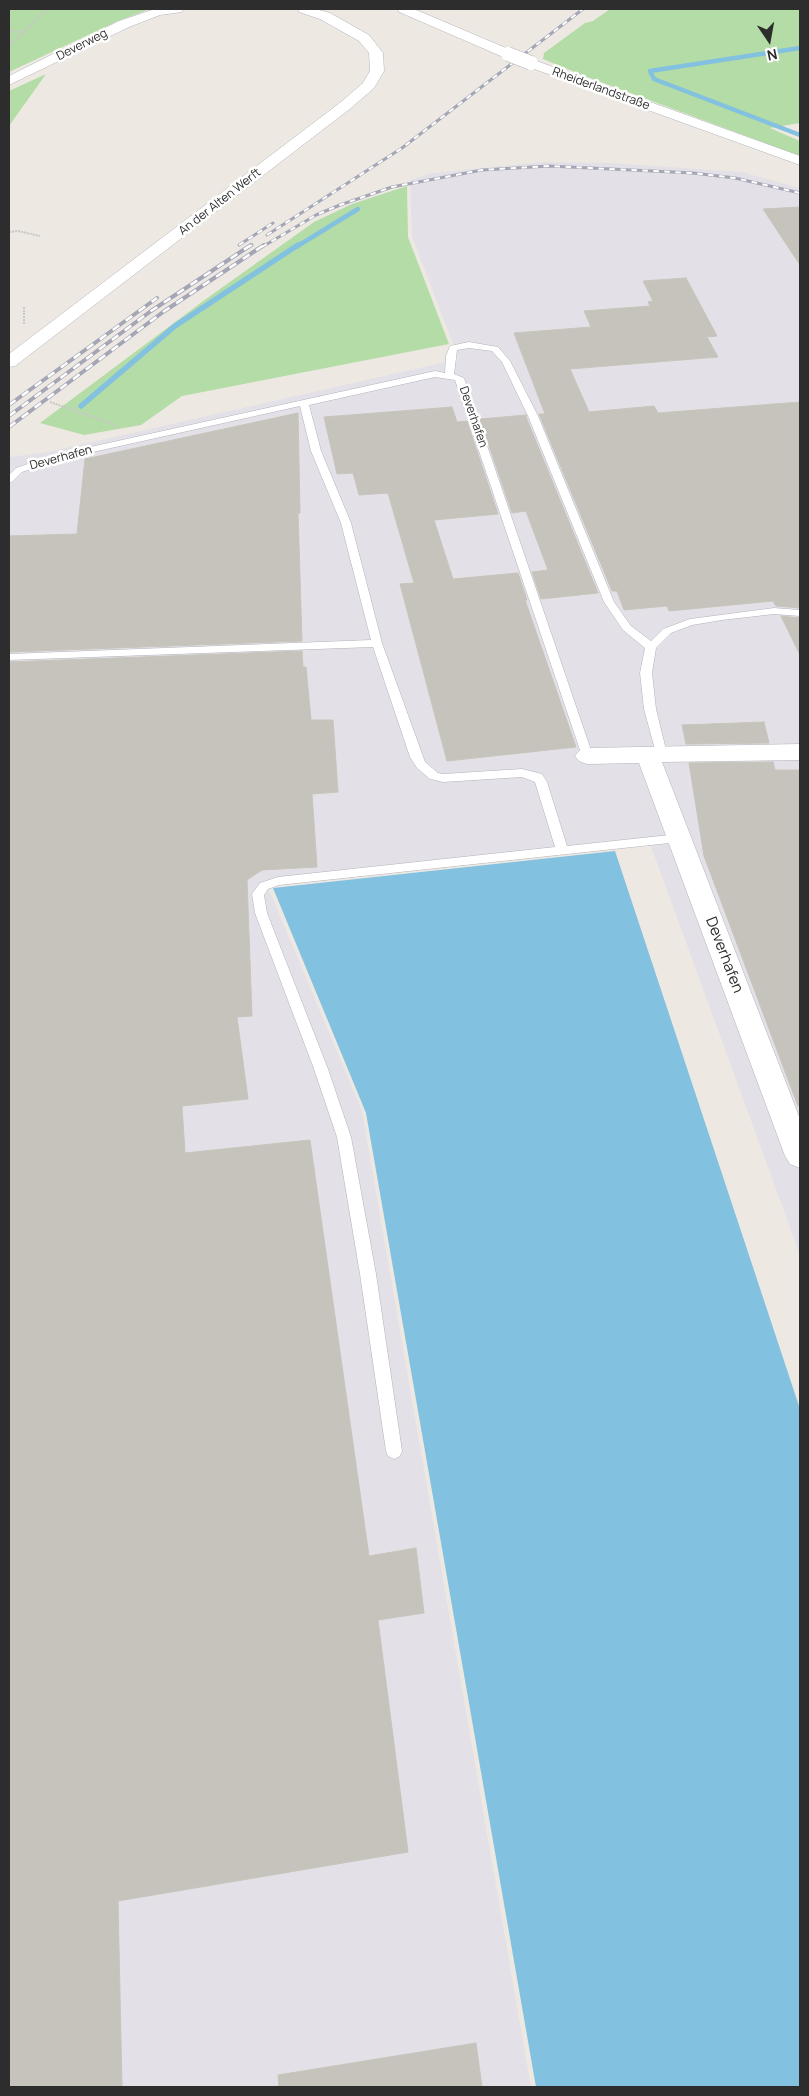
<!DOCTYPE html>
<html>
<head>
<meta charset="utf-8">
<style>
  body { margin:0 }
  #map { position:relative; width:809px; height:2096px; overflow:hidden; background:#ede9e2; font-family:Manrope,sans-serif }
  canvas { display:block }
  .frame { position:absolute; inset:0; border:10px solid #2d2d2d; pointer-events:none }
  .north { position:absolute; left:744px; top:15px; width:50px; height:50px; -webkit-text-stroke:4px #fff; paint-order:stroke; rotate:168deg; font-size:14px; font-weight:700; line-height:20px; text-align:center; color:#2d2d2d }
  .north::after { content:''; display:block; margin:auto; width:18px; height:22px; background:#2d2d2d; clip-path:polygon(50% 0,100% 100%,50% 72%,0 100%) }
</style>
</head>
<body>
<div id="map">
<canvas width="809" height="2096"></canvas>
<div class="frame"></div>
<div class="north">N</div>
</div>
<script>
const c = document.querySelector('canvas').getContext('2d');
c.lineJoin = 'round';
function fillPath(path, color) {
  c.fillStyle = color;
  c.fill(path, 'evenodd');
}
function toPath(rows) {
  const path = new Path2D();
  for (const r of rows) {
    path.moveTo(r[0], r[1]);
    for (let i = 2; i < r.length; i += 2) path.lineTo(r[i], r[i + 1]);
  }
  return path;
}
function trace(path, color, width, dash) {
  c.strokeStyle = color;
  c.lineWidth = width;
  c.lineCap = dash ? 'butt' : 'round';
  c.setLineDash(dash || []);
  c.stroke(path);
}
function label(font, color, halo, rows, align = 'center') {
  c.font = font + ' Manrope,sans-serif';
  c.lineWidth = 5;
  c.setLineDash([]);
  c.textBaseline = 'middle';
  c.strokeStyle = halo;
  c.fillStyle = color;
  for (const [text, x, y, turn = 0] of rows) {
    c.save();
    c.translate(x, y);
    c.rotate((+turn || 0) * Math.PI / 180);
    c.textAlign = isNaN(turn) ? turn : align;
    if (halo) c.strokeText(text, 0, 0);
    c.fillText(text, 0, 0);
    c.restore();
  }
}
fillPath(toPath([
  [544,162,613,163,742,172,800,188,800,1255,649,841,268,887,362,1111,531,2087,9,2087,9,457,48,452,459,359,412,237,410,180,432,173]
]), '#e3e1e7');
fillPath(toPath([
  [9,9,150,9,118,21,9,72],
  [610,9,800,9,800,123,770,128,800,141,800,156,587,77,543,59,544,53,585,23,593,21],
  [46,74,9,126,9,91],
  [407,186,408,237,449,344,182,396,141,425,84,435,40,423,206,299,314,222,352,204]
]), '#b4dca6');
fillPath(toPath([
  [615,851,800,1409,800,2087,536,2087,366,1113,273,888]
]), '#83c1e0');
trace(toPath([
  [800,48,650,71,654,79,800,135],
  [296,247,358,209]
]), '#83c1e0', 4.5);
trace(toPath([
  [81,406,175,326,298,245]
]), '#83c1e0', 5.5);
const building = toPath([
  [800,207,800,265,763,209,800,207],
  [686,278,717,336,707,337,718,357,570,369,589,412,654,406,658,413,800,402,800,608,776,606,773,601,669,611,667,606,624,610,617,591,612,591,539,414,545,414,514,333,591,327,584,311,650,306,648,302,653,301,643,281,686,278],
  [452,407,457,422,467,421,498,514,434,520,453,579,518,573,527,600,525,600,576,747,447,761,400,584,414,583,388,493,359,495,353,473,337,474,324,417,452,407],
  [298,413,300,513,298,513,302,641,9,652,9,536,77,534,85,459,298,413],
  [526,415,526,417,598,593,541,599,532,572,548,570,526,511,512,513,480,419,526,415],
  [781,616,800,618,800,655,781,616],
  [302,651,303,667,306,667,311,720,333,720,338,792,312,794,317,867,262,870,247,880,252,1016,237,1017,248,1099,182,1106,185,1153,310,1140,369,1556,416,1548,424,1613,378,1620,408,1852,118,1901,122,2087,9,2087,9,662,302,651],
  [764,722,769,743,686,744,682,725,764,722],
  [773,762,775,770,800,770,800,1105,798,1106,704,856,689,763,773,762],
  [476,2043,482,2087,279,2087,278,2075,476,2043]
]);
fillPath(building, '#c6c3bd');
trace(building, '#c8c5bb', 1);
const service = toPath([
  [469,342,498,347,510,361,538,416,614,602,631,626,651,641,663,629,690,619,774,608,800,610,800,616,774,614,722,620,692,625,671,633,656,648,652,673,656,709,667,754,665,757,657,757,644,709,640,673,645,648,623,630,604,602,528,416,502,362,492,351,469,348,457,350,454,374,464,378,593,756,591,759,583,759,455,380,435,377,309,405,321,451,351,523,382,643,425,762,438,773,443,774,522,769,542,774,547,782,567,846,679,834,685,838,679,842,279,885,268,889,264,895,267,913,328,1069,351,1137,376,1274,402,1451,400,1456,394,1459,388,1456,386,1451,360,1274,337,1137,314,1069,255,913,252,894,260,883,278,877,555,847,535,782,522,777,443,782,430,779,417,768,410,757,373,647,9,660,9,654,371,640,341,523,311,451,300,406,57,460,22,472,12,482,9,483,9,475,16,468,54,455,435,371,445,373,446,356,450,346,469,342]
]);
const minor = toPath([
  [155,9,183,9,182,12,160,15,129,27,9,85,9,76,119,21,155,9],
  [800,744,800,760,662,762,800,1119,800,1168,790,1164,785,1156,639,763,587,764,579,761,575,756,579,751,587,748,800,744]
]);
const tertiary = toPath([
  [298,9,316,9,330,13,369,35,383,53,384,71,374,88,351,108,15,366,9,367,9,354,341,102,363,83,370,71,369,53,359,41,320,19,299,12,298,9]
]);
const secondary = toPath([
  [398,9,414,9,513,51,515,54,508,58,503,57,399,12,398,9],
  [531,59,800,156,800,165,526,66,524,63,526,60,531,59]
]);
trace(service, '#b2b3bc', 1);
trace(minor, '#b2b3bc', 1);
trace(tertiary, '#b2b3bc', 1);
trace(secondary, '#b2b3bc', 1);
trace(toPath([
  [9,30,22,32],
  [9,46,47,9],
  [9,232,18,231,40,236],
  [24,307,24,325],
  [50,402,113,424,116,428]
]), '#c8c8c8', 2, [2, 1]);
fillPath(service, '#fff');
fillPath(minor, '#fff');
fillPath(tertiary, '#fff');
fillPath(secondary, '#fff');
const railFar1 = toPath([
  [267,235,402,148,583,9],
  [239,245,273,223],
  [249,247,252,245],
  [262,247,316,215,340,205,392,187,482,170,549,166,693,173,735,178,800,193]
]);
const rail = toPath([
  [9,405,157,298],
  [9,416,151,311,251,245],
  [9,427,163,312,264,245]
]);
trace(railFar1, '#a5a6b5', 3);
trace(rail, '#a5a6b5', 4);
trace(railFar1, '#fff', 2, [5.5]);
trace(rail, '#fff', 2.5, [8]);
const secondaryBridge = toPath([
  [508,54,531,63]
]);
trace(secondaryBridge, '#b2b3bc', 15, []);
trace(secondaryBridge, '#fff', 14);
label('12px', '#2d2d2d', '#fff', [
  ["Deverweg",82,45,-27],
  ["Rheiderlandstraße",601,89,20],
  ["An der Alten Werft",220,202,-38],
  ["Deverhafen",473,417,71],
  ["Deverhafen",61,458,-15]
]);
label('15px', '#2d2d2d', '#fff', [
  ["Deverhafen",724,955,69]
]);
</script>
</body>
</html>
